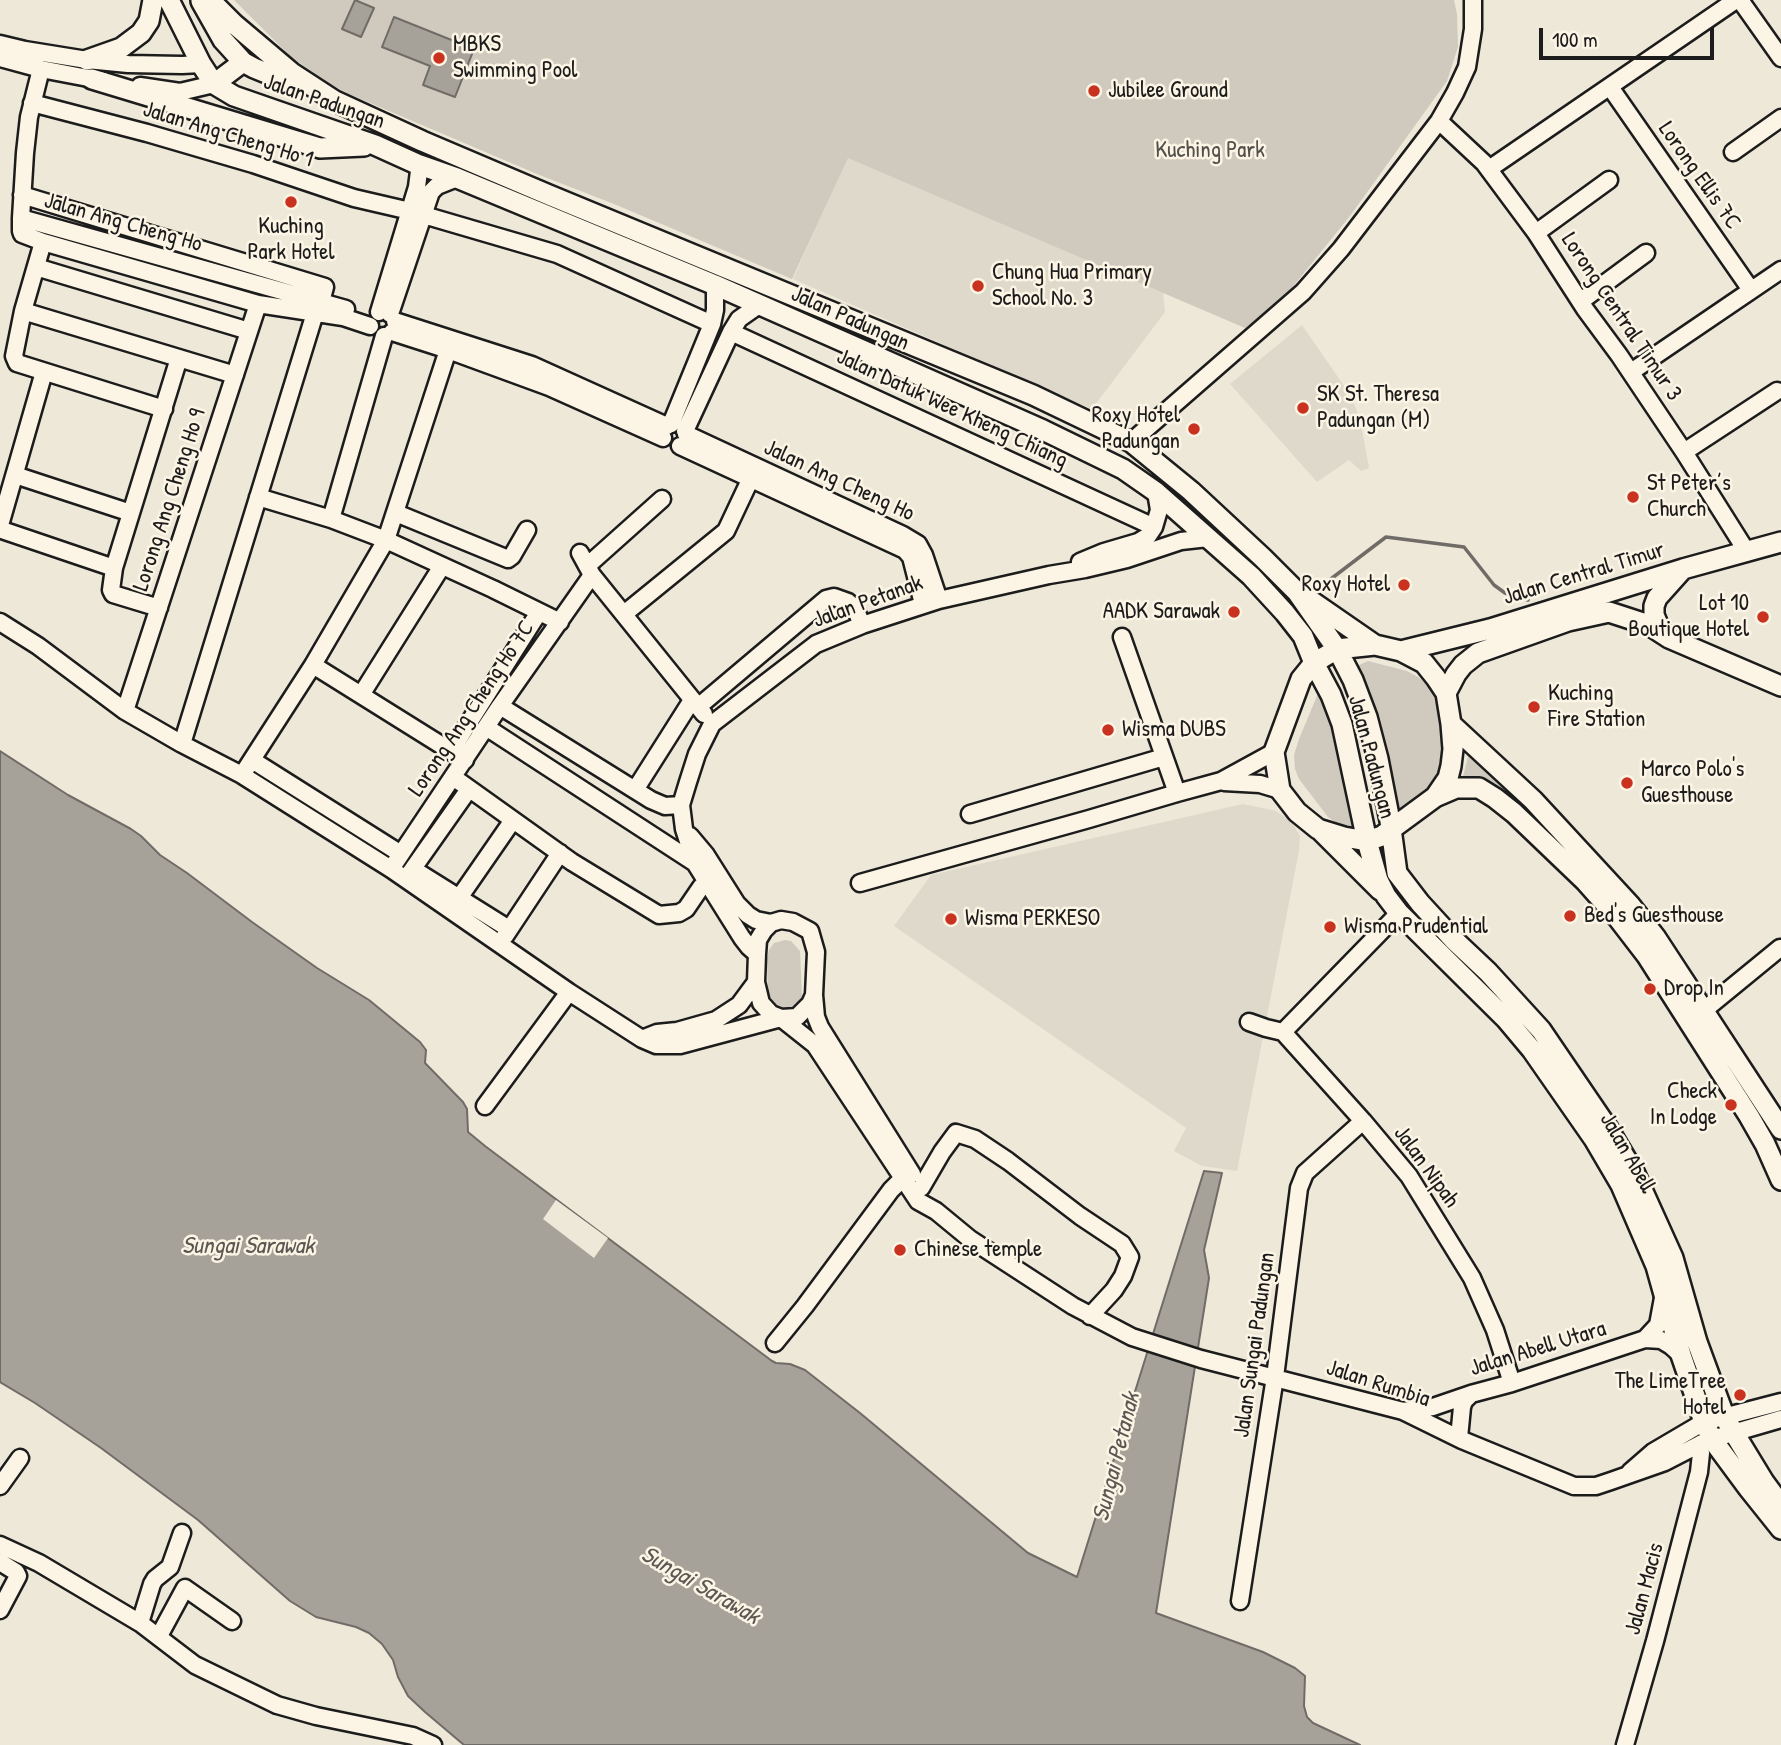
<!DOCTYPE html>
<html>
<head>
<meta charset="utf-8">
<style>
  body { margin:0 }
  #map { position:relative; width:1781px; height:1745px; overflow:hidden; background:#eee8d9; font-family:"Patrick Hand",sans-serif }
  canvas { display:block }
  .scale { position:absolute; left:1539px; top:28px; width:175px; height:32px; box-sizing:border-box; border:4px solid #1c1c1c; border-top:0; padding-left:9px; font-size:21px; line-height:24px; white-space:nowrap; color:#1c1c1c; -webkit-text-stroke:5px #fcf5e5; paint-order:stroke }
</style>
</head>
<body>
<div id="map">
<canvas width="1781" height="1745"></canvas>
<div class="scale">100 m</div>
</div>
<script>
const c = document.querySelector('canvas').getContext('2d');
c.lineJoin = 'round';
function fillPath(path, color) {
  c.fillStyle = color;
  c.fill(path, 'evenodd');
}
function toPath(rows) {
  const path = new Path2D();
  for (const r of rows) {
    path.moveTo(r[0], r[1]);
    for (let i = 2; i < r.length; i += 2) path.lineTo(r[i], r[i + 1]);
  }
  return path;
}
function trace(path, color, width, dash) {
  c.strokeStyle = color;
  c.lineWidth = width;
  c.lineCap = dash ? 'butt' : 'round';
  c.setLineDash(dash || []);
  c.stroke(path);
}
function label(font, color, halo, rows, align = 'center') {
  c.font = font + ' "Patrick Hand",sans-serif';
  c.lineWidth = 5;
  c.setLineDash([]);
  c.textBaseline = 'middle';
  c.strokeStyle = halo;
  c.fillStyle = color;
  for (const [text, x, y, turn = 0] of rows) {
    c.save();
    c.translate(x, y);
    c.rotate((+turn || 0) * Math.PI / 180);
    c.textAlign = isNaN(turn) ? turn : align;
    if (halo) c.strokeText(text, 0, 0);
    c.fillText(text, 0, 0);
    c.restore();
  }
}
fillPath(toPath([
  [848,156,1163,293,1165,312,1092,409,793,279],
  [1302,325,1351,396,1360,419,1369,468,1361,471,1349,460,1317,482,1230,384],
  [1243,804,1276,811,1291,821,1300,836,1299,851,1237,1171,1202,1166,1174,1151,1186,1128,894,926,931,875]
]), '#ded9cb');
fillPath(toPath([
  [234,0,1454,0,1457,14,1458,47,1447,81,1350,216,1282,300,1245,328,848,158,792,279,614,204,537,174,349,94,324,81,289,55],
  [1368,661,1407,671,1418,677,1428,685,1435,696,1439,718,1443,765,1441,773,1429,791,1396,819,1384,739,1376,710,1357,666],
  [1322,684,1332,707,1358,830,1343,828,1328,817,1299,779,1295,769,1294,755,1299,739],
  [1465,748,1534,811,1531,815,1504,794,1461,784,1468,757],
  [785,940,791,941,800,951,802,996,801,1002,794,1010,777,1012,768,1001,767,959,769,950,774,943]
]), '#cfcabd');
const water = toPath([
  [355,0,374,8,361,37,342,29,355,0],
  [394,17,474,49,455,97,423,85,430,66,382,47,394,17],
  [0,751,68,795,131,829,141,836,160,855,187,873,252,922,317,968,369,1000,420,1042,426,1050,425,1063,463,1102,467,1109,468,1132,485,1146,772,1361,776,1363,790,1364,805,1370,860,1413,1028,1553,1077,1577,1204,1171,1222,1173,1204,1250,1209,1278,1156,1613,1263,1652,1295,1668,1305,1676,1304,1706,1307,1717,1313,1723,1360,1745,464,1745,425,1712,408,1696,398,1677,393,1660,382,1644,369,1633,356,1627,316,1617,290,1601,198,1520,101,1448,35,1403,0,1382,0,751]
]);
fillPath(water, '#a7a299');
trace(water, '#6f6c67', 2);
fillPath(toPath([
  [556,1200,608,1238,594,1258,543,1219]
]), '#eee8d9');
trace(toPath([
  [1315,591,1386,537,1464,547,1494,585,1505,593,1528,600]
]), '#6f6c67', 3.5);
const minor = toPath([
  [1740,0,1781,58],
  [0,44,25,50,87,60,128,64,182,65,201,64],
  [0,58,41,69,104,81],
  [41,69,29,117,25,153,21,218,21,231,22,234,43,242,258,304,343,317,370,326],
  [140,86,180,92,214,84],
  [1610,87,1751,290],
  [32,103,147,133,253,164,354,198,410,211,557,254,712,324],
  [1439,121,1484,163,1536,233,1585,309,1619,355,1684,452,1747,552],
  [1733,152,1781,118],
  [1489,169,1736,0],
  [22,195,325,287,321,302],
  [21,218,346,309],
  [1536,233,1609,180],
  [43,242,23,311,14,356,17,363,164,409],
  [36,267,249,331],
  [1581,301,1646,253],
  [23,311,235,375],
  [379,312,417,187,419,171,417,164],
  [390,314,431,192,437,186,457,178],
  [395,321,532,365,667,426],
  [392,332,448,350,549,387,663,438],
  [731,332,1154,527],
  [44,372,0,525,2,530,114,568],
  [1631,372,1781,270],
  [671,424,712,324,715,310,715,285],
  [685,431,731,332,739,319,759,305],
  [686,434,903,535,918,544,924,555,939,600],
  [1131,442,1303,292,1341,249,1439,121,1455,93,1467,67,1473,29,1473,0],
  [680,446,905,550,911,557,923,604],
  [1684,452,1777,391],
  [15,475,131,513],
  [258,497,331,519,386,540,493,589,560,622],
  [396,513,508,559,512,556,527,530],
  [331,519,384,336],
  [580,553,592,575,704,714],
  [1080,562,1104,552,1138,542,1148,536,1154,527,1159,510,1156,492],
  [587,566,662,499],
  [159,608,113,594,111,590,114,568,179,358],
  [624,614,726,531,751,478],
  [0,622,38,646,125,711,182,744,242,775,391,869,569,992,642,1039,656,1045,680,1045,781,1018,797,1017,810,1004,814,995,816,952,810,931,793,922,781,920,771,923,764,930,758,940,757,954,756,982,761,1003,771,1014,781,1018,815,1045,918,1201,936,1211,970,1239,1073,1306,1132,1337,1201,1359,1403,1411,1462,1440,1574,1486,1596,1486,1611,1481,1665,1462,1700,1444,1712,1439,1781,1419],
  [1122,637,1177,793],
  [313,665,465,760],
  [361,695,442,566],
  [500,706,651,800,665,806,681,805],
  [698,707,826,599,834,597,848,602,855,608,862,625],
  [125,711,258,304],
  [486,727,695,863],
  [182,744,315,313],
  [451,751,539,612],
  [252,760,401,854],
  [242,775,313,665,386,540,448,350],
  [453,777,572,862,659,915,679,913,686,909,701,887,708,883],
  [1224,782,1260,784,1280,790],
  [635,790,692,700],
  [970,814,1164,757],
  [690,836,706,855,737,904,748,915,756,920,771,923],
  [391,869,500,706,592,575],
  [413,869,509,929],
  [407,877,469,789],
  [860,883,1089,819,1177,793,1221,781,1274,752],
  [459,898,513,820],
  [505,936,560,853],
  [757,954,749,947,742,938,695,863,684,829,681,805,688,782,697,754,712,724,816,644,862,625,939,600,1049,575,1085,569,1127,559,1181,541,1208,538],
  [814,995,816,1017,820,1027,912,1174],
  [1703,1011,1780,948],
  [1249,1022,1266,1028,1283,1032,1363,1121,1409,1176,1472,1278,1495,1330,1512,1383],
  [1283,1032,1399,913],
  [642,1039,657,1033,677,1031,716,1020,739,1005,756,982],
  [485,1106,569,992],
  [921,1188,942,1152,956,1133,975,1139,1008,1161,1080,1216,1122,1244,1130,1257,1123,1276,1114,1290,1090,1316],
  [1645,1339,1658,1325,1663,1298],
  [775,1343,805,1306,891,1190,903,1178],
  [1403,1411,1433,1407,1471,1394,1512,1383,1645,1339,1661,1340,1671,1346,1681,1355],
  [1459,1438,1462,1407,1464,1401,1471,1394],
  [1630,1472,1653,1452,1704,1422,1781,1402],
  [0,1486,20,1458],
  [0,1545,39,1563,140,1623,195,1665,277,1705,316,1716,413,1736,433,1745],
  [0,1562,16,1572,18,1576,0,1610],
  [1240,1601,1275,1377,1299,1188,1305,1173,1363,1121],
  [140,1623,152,1584,155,1579,170,1567,182,1533],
  [159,1636,185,1588,232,1621],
  [1625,1745,1655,1641,1699,1472,1701,1453,1700,1444]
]);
const major = toPath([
  [169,0,201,64,214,84,234,96,375,145,417,164,457,178,587,232,715,285,1043,430,1123,469,1156,492,1251,576,1285,613,1303,636,1314,663,1331,695,1342,724,1367,841,1378,880,1386,896,1399,913,1506,1019,1532,1050,1594,1139,1621,1185,1656,1266,1681,1355,1704,1422,1712,1439,1749,1489,1781,1529],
  [210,0,234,24,292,73,335,101,422,141,549,195,1033,395,1131,442,1191,491,1263,558,1297,592,1337,649,1353,680,1367,717,1378,759,1390,821,1397,873,1420,903,1454,940,1488,972,1541,1030,1607,1127,1635,1174,1673,1258,1697,1342,1725,1418,1764,1482,1781,1505],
  [201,1,223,40,243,62,254,68,298,86],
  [87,60,121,48,141,33,149,21,153,0],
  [92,79,320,148,364,146],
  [214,84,243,62],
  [1307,598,1375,645],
  [1664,634,1659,627,1654,615,1654,606,1657,598,1683,569],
  [1375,645,1401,651,1424,663,1436,678,1446,693,1451,724,1453,749,1451,766,1448,778,1435,797,1382,836,1367,841,1344,837,1318,829,1297,812,1280,790,1274,752,1301,679,1314,663,1337,649,1375,645],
  [1401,651,1490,629,1683,569,1781,542],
  [1446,693,1456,674,1463,665,1478,653,1568,621,1609,612,1649,625,1669,638,1781,686],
  [1451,724,1533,800,1630,905,1656,938,1781,1129],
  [1435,797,1456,788,1479,788,1495,798,1514,813,1585,881,1617,917,1647,956,1749,1116,1765,1144,1781,1180],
  [1322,832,1380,890]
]);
trace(minor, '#1c1c1c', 21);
trace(major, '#1c1c1c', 24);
trace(minor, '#fcf5e5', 16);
trace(major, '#fcf5e5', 19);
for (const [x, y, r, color] of [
  [439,58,7,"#c8321e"],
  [1094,91,7,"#c8321e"],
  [291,202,7,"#c8321e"],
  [978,286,7,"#c8321e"],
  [1303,408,7,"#c8321e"],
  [1194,429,7,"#c8321e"],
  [1633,497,7,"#c8321e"],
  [1404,585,7,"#c8321e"],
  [1234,612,7,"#c8321e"],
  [1763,617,7,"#c8321e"],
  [1534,707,7,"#c8321e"],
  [1108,730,7,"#c8321e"],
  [1627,783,7,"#c8321e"],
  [1570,916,7,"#c8321e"],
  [951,919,7,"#c8321e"],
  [1330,927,7,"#c8321e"],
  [1650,989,7,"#c8321e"],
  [1731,1105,7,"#c8321e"],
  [900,1250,7,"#c8321e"],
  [1740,1395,7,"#c8321e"]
]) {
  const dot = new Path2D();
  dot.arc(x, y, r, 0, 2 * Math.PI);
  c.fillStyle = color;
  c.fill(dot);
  trace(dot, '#fcf5e5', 2.5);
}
label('23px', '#1c1c1c', '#fcf5e5', [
  ["MBKS",453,45],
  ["Swimming Pool",453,71],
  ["Jubilee Ground",1108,91],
  ["Kuching",291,227,"center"],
  ["Park Hotel",291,253,"center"],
  ["Chung Hua Primary",992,273],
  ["School No. 3",992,299],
  ["SK St. Theresa",1317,395],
  ["Padungan (M)",1317,421],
  ["Roxy Hotel",1180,416,"right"],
  ["Padungan",1180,442,"right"],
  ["St Peter’s",1647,484],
  ["Church",1647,510],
  ["Roxy Hotel",1390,585,"right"],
  ["Lot 10",1749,604,"right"],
  ["Boutique Hotel",1749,630,"right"],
  ["AADK Sarawak",1220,612,"right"],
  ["Kuching",1548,694],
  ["Fire Station",1548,720],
  ["Wisma DUBS",1122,730],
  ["Marco Polo's",1641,770],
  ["Guesthouse",1641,796],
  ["Bed's Guesthouse",1584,916],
  ["Wisma PERKESO",965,919],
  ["Wisma Prudential",1344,927],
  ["Drop In",1664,989],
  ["Check",1717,1092,"right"],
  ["In Lodge",1717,1118,"right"],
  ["Chinese temple",914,1250],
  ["The LimeTree",1726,1382,"right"],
  ["Hotel",1726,1408,"right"]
], 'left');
label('23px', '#1c1c1c', '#fcf5e5', [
  ["Jalan Padungan",324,102,19],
  ["Jalan Ang Cheng Ho 1",228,135,17],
  ["Lorong Ellis 7C",1699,176,55],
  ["Jalan Ang Cheng Ho",123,223,16],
  ["Lorong Central Timur 3",1621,317,56],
  ["Jalan Padungan",850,319,24],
  ["Jalan Datuk Wee Kheng Chiang",952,409,25],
  ["Jalan Ang Cheng Ho",839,481,25],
  ["Lorong Ang Cheng Ho 9",170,500,-72],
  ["Jalan Central Timur",1584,574,-17],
  ["Jalan Petanak",868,602,-20],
  ["Lorong Ang Cheng Ho 7C",472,709,-56],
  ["Jalan Padungan",1371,757,75],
  ["Jalan Abell",1627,1153,60],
  ["Jalan Nipah",1426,1167,54],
  ["Jalan Sungai Padungan",1255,1345,-82],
  ["Jalan Abell Utara",1538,1349,-17],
  ["Jalan Rumbia",1378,1384,18],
  ["Jalan Macis",1645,1589,-75]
]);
label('23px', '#52504c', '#fcf5e5', [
  ["Kuching Park",1210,151]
]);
label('italic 24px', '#5b5854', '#fcf5e5', [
  ["Sungai Sarawak",248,1247],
  ["Sungai Petanak",1117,1457,-76],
  ["Sungai Sarawak",700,1586,30]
]);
</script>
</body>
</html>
